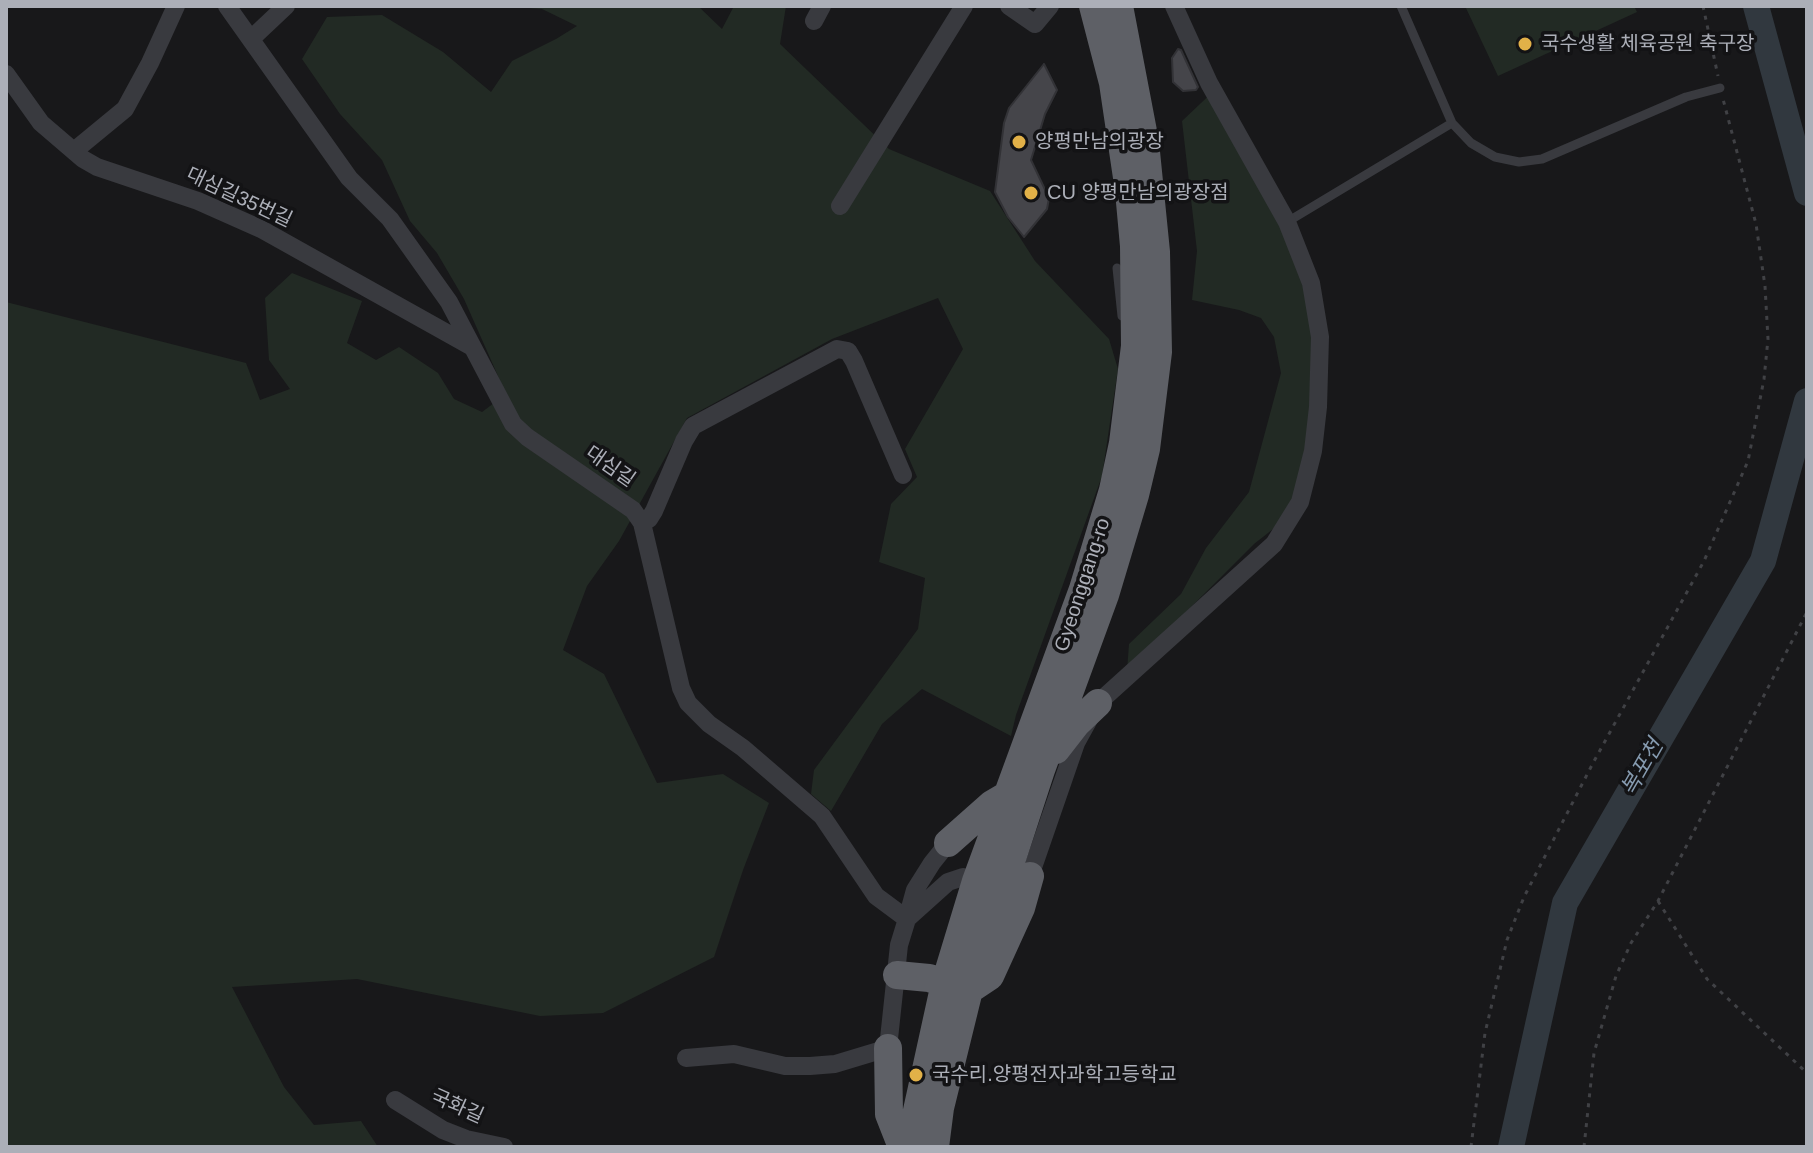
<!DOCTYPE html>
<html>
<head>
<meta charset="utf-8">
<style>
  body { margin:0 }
  #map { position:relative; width:1813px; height:1153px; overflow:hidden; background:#18181a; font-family:Arial,sans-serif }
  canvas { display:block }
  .frame { position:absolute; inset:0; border:8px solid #acafb8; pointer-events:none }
</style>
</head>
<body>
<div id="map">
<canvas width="1813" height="1153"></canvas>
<div class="frame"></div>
</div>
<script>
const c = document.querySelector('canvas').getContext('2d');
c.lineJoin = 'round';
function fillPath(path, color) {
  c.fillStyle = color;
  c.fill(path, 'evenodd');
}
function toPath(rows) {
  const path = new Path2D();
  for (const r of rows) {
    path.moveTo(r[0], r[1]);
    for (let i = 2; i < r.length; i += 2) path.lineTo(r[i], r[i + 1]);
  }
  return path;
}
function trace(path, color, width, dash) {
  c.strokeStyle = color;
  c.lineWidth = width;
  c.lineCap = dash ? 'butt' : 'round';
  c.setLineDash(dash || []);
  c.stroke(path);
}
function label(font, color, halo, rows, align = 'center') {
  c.font = font + ' Arial,"Noto Sans KR",sans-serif';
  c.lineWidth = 7;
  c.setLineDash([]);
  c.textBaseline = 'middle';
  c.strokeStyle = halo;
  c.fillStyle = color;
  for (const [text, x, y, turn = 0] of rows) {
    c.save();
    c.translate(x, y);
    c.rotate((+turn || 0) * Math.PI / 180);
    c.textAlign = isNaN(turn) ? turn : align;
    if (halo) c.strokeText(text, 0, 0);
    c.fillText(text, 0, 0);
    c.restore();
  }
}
fillPath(toPath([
  [502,6,698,6,722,29,734,6,786,6,780,44,889,149,990,191,1035,261,1109,339,1118,369,1102,476,1016,715,1011,736,922,689,882,724,831,811,811,794,814,770,918,629,925,578,879,562,891,504,917,477,905,449,963,349,938,298,832,339,687,418,619,541,587,586,563,650,604,674,657,783,723,774,769,803,743,870,714,957,603,1013,540,1016,357,979,232,987,284,1087,314,1125,361,1121,378,1147,6,1147,6,302,246,363,260,400,290,389,269,360,265,298,292,273,362,301,347,343,376,360,399,347,438,373,454,399,482,412,506,394,464,299,437,253,410,221,382,160,340,114,302,59,327,17,382,15,443,52,491,92,512,61,556,39,577,26,542,9],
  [1465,6,1634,6,1637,12,1498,76],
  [1219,86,1303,277,1315,353,1316,403,1296,502,1282,522,1254,544,1127,671,1129,644,1181,594,1206,548,1249,492,1281,373,1274,337,1261,318,1239,310,1192,300,1197,251,1182,121]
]), '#222a24');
trace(toPath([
  [1756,6,1807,193],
  [1511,1147,1565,903,1763,561,1807,401]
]), '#31383f', 26);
const building = toPath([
  [1178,49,1181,50,1198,87,1196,90,1183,91,1173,82,1172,58,1178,49],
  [1044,64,1057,90,1045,114,1031,160,1049,198,1047,209,1024,237,1008,217,995,192,1004,123,1009,108,1044,64]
]);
fillPath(building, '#45454a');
trace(building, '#323236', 2);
trace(toPath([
  [1703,6,1718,76],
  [1658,901,1707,979,1807,1073],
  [1471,1147,1485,1033,1507,940,1524,897,1593,763,1704,561,1748,461,1764,379,1768,339,1765,286,1756,224,1723,99],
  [1584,1147,1594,1053,1616,976,1631,943,1658,901,1807,612]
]), '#404145', 3, [4, 6]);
trace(toPath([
  [1452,123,1471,143,1495,157,1519,162,1542,159,1686,97,1720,88],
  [1287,222,1452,123,1401,6],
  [1117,268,1122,316]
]), '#393a3f', 9);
trace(toPath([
  [227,6,349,178,390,219,449,302,513,424,527,437,633,510,642,523,681,688,688,703,709,724,743,748,822,816,876,896,907,919],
  [1009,6,1035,24,1050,6],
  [814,21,822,6],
  [251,39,286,6],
  [6,74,41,123,83,159,97,167,198,201,261,229,472,347],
  [74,151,125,109,150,63,176,6],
  [840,206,964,6],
  [642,523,649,519,654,511,684,441,693,426,837,349,848,351,854,361,903,475],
  [1025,874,1030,876,1076,743,1098,703,1274,544,1300,502,1313,451,1318,407,1320,337,1311,283,1287,222,1209,83,1174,6],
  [909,917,948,882,963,877],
  [686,1058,734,1054,785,1066,810,1066,835,1064,888,1048,899,945,907,919,915,890,932,863,948,843],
  [395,1100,443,1130,466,1139,504,1147]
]), '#393a3f', 18);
trace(toPath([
  [1056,750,1077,723,1098,703],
  [948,843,992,804,1009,794],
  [897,975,929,978,969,990,990,976,1021,908,1030,876],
  [888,1048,889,1114,902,1147],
  [909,1147,945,983,976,881,1083,589,1113,490,1123,443,1135,346,1134,246,1129,191,1113,83,1093,6],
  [935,1147,940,1108,969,990,1041,770,1105,595,1135,495,1146,449,1158,352,1156,252,1145,142,1119,6]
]), '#5e6066', 28);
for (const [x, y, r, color] of [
  [1525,44,8,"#e2b148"],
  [1019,142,8,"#e2b148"],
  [1031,193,8,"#e2b148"],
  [916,1075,8,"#e2b148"]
]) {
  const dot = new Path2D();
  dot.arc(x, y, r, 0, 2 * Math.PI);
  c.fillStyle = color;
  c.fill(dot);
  trace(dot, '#131315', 3);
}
label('20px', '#acafb8', '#131315', [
  ["국수생활 체육공원 축구장",1541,44],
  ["양평만남의광장",1035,142],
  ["CU 양평만남의광장점",1047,193],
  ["국수리.양평전자과학고등학교",932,1075]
], 'left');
label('20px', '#acafb8', '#131315', [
  ["대심길35번길",239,198,25],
  ["대심길",610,467,35],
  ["Gyeonggang-ro",1083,585,-72],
  ["국화길",457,1107,24]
]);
label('italic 22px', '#869bb0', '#131315', [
  ["복포천",1643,768,-60]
]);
</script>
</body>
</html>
